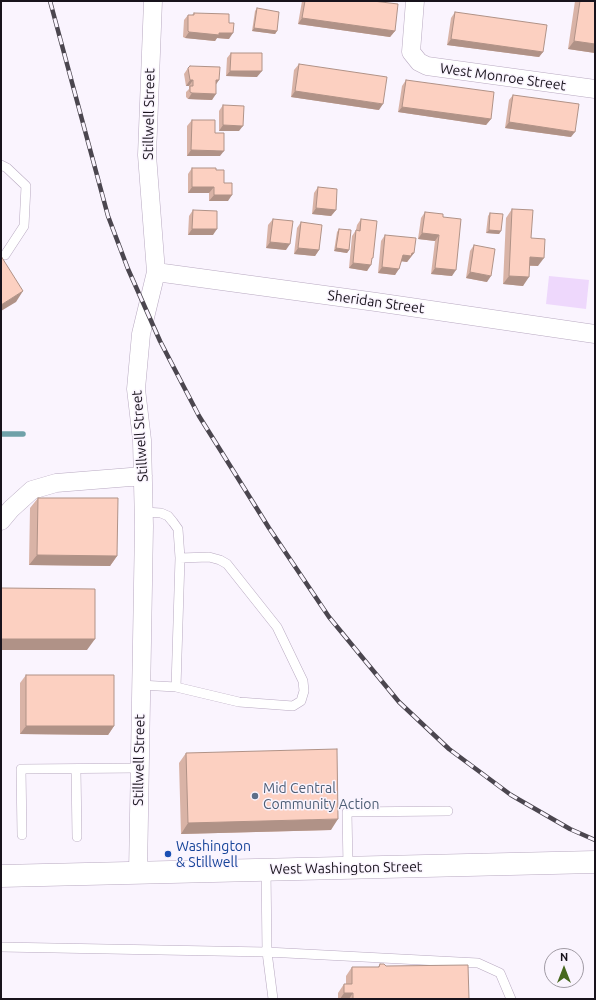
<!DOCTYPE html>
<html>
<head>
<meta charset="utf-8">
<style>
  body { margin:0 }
  #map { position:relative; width:596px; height:1000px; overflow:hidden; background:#faf4fe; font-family:Ubuntu,sans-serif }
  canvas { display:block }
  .frame { position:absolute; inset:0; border:2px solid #18131c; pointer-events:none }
  .north { position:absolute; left:544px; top:948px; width:40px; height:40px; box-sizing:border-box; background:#faf4fe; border:1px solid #a09aa4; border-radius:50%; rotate:0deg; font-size:11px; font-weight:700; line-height:16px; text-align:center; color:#18131c }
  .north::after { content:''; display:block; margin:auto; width:14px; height:18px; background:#47681e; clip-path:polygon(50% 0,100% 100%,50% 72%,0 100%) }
</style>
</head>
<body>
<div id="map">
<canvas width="596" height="1000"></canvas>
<div class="frame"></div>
<div class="north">N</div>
</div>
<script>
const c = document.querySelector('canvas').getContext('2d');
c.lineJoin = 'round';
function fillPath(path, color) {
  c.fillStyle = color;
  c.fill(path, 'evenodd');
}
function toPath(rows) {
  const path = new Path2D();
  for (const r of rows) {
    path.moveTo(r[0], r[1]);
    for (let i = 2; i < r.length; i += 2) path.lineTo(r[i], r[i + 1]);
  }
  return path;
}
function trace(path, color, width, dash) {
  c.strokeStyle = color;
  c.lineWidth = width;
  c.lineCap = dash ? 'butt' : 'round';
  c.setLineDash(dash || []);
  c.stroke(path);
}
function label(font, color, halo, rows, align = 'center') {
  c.font = font + ' Ubuntu,sans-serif';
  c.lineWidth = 3;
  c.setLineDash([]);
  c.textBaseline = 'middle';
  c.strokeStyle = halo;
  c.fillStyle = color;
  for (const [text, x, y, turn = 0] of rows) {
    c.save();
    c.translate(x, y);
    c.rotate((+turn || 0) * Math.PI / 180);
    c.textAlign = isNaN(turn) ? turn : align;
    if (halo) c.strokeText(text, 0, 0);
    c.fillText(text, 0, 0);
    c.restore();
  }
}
fillPath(toPath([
  [549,276,589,280,586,309,546,304]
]), '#eed8fc');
trace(toPath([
  [1,434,23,434]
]), '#6fa1a9', 5.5);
const lane = toPath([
  [1,165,7,168,26,186,24,226,5,255],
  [144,512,161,513,168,516,173,522,178,529,180,558],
  [140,685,176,687,239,702,293,706,301,701,304,691,303,681,277,627,227,564,220,560,209,557,180,558,176,687],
  [76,769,77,837],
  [22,835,21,769,139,768],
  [348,867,347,812,448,811],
  [1,947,267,952,266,869],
  [273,999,267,952,478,963,500,973,511,999]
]);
const street = toPath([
  [415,1,411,52,419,62,427,66,595,89],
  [156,272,376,302,595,334],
  [1,521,11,509,32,490,56,483,143,476],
  [138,873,144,526,142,440,136,389,141,334,156,272,147,155,153,1]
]);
const secondary = toPath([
  [1,876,595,862]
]);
trace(lane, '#b8a9c1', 10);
trace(street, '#b8a9c1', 19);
trace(secondary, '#b8a9c1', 23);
trace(lane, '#fff', 9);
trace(street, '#fff', 18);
trace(secondary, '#fff', 22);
const rail = toPath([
  [50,1,108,216,128,269,160,341,199,416,269,528,329,617,399,702,449,749,511,795,570,829,595,840]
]);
trace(rail, '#4b464f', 4.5);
trace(rail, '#faf4fe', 3, [9]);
fillPath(toPath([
  [302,1,373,1,395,31,390,37,298,24],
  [575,1,595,1,595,53,568,49],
  [257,8,277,31,275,34,252,31,255,11],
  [455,12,543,52,539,57,447,45,451,18],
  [194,13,229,39,217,38,215,41,185,38,183,37,184,20,188,15,192,15],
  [231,53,257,77,226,76,227,58],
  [299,64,379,110,291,97,294,70],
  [188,68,216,85,212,100,188,99,186,97,186,92,189,89,189,86,186,86,184,74],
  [406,80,491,119,486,125,398,112,402,86],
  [513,95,571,137,505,128,509,100],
  [223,105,239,131,219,131,219,111],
  [192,120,220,156,187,156,187,126],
  [192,168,216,170,224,183,228,201,209,201,209,193,188,193,188,174],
  [318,187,336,210,331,216,312,214,314,193],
  [512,209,531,238,538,266,530,266,523,286,503,284,506,218],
  [193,210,213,235,188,235,189,216],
  [425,212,443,217,452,276,431,274,435,241,418,239,421,218],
  [490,213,501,231,499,234,486,233,488,216],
  [273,219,286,250,266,248,268,225],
  [361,219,371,261,367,271,349,268,352,236,356,230,357,225],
  [301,222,319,250,315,256,294,254,297,228],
  [339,229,349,250,347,253,334,251,337,232],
  [385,235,414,253,407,262,402,261,395,275,378,273,381,241],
  [474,245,487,282,466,278,470,251],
  [38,498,117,556,110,566,29,565,30,508],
  [26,675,114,726,108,735,20,734,20,683],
  [186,753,331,830,181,834,179,763],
  [380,964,386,966,469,999,338,999,338,993,344,984,346,984,346,976,352,967,378,967]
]), '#d9b3a6');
fillPath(toPath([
  [302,18,395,31,390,37,298,24],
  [254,28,277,31,275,34,252,31],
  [189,32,219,33,233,33,229,39,217,38,215,41,185,38],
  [451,39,543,52,539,57,447,45],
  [574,41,595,44,595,53,568,49],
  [230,71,262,71,257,77,226,76],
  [190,80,193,80,189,86,186,86],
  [216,80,219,80,215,86],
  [295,91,383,104,379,110,291,97],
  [192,93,216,94,212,100,188,99],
  [402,107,491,119,486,125,398,112],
  [509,122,575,132,571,137,505,128],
  [223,125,243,126,239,131,219,131],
  [191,150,224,151,220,156,187,156],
  [192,187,214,187,209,193,188,193],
  [214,195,232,195,228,201,209,201],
  [316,208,336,210,331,216,312,214],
  [192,229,217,229,213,235,188,235],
  [489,230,501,231,499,234,486,233],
  [422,233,439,235,435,241,418,239],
  [270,242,290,244,286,250,266,248],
  [298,248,319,250,315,256,294,254],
  [336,248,349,250,347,253,334,251],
  [412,253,414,253,407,262,399,261,403,255],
  [530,257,544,258,538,266,524,265],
  [353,263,371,265,367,271,349,268],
  [382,267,399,269,395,275,378,273],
  [435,268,456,270,452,276,431,274],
  [470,272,491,276,487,282,466,278],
  [509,276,529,277,523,286,503,284],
  [23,291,16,302,1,311,1,305],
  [37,555,117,556,110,566,29,565],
  [1,639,95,639,87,650,1,650],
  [26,726,114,726,108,735,20,734],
  [338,819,331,830,181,834,188,823],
  [344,993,353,993,349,999,340,999]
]), '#b09287');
const building = toPath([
  [305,1,373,1,398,4,395,31,302,18,305,1],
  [580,1,595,1,595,44,574,41,580,1],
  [257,8,279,12,277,31,254,28,257,8],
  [455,12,547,25,543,52,451,39,455,12],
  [194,13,229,14,229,23,234,23,233,33,219,33,219,35,189,32,188,31,188,15,194,15,194,13],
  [231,53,262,53,262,71,230,71,231,53],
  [299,64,387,77,383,104,295,91,299,64],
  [190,66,220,67,219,80,216,80,216,94,192,93,190,92,190,86,193,86,193,80,190,80,188,68,190,66],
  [406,80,494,92,491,119,402,107,406,80],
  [513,95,579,104,575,132,509,122,513,95],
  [223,105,244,106,243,126,223,125,223,105],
  [192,120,215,120,215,133,224,133,224,151,191,150,192,120],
  [192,168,216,168,216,170,224,170,224,183,232,183,232,195,214,195,214,187,192,187,192,168],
  [318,187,337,189,336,210,316,208,318,187],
  [512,209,533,210,531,238,545,239,544,258,530,257,529,277,509,276,512,209],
  [193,210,217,211,217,229,192,229,193,210],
  [425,212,443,214,443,217,461,219,456,270,435,268,439,235,422,233,425,212],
  [490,213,503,214,501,231,489,230,490,213],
  [273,219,293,221,290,244,270,242,273,219],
  [361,219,377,221,373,258,372,258,371,265,353,263,356,230,360,231,361,219],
  [301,222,322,225,319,250,298,248,301,222],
  [339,229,351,230,349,250,336,248,339,229],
  [385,235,416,238,414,253,412,253,411,256,403,255,399,269,382,267,385,235],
  [474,245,495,249,491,276,470,272,474,245],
  [1,256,23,291,1,305,1,256],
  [38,498,118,498,117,556,37,555,38,498],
  [1,588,95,589,95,639,1,639,1,588],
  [26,675,114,675,114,726,26,726,26,675],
  [337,749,338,819,188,823,186,753,337,749],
  [380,964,384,964,386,966,468,965,469,999,353,999,353,993,344,993,344,984,352,984,352,967,379,967,380,964]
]);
fillPath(building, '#fcd0c1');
trace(building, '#b09287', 1);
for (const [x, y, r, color] of [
  [255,796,4,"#5c6f8a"],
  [168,854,4,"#1a4fb4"]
]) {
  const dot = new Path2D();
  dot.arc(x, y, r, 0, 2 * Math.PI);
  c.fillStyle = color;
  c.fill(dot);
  trace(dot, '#faf4fe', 1.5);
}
label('14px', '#18131c', '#faf4fe', [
  ["West Monroe Street",503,77,8],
  ["Stillwell Street",149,114,-89],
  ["Sheridan Street",376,302,8],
  ["Stillwell Street",140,436,-94],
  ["Stillwell Street",139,760,-89],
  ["West Washington Street",346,868,-1]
]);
label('14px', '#4e5e75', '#faf4fe', [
  ["Mid Central",263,788],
  ["Community Action",263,804]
], 'left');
label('14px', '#164399', '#faf4fe', [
  ["Washington",176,846],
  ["& Stillwell",176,862]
], 'left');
</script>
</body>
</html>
